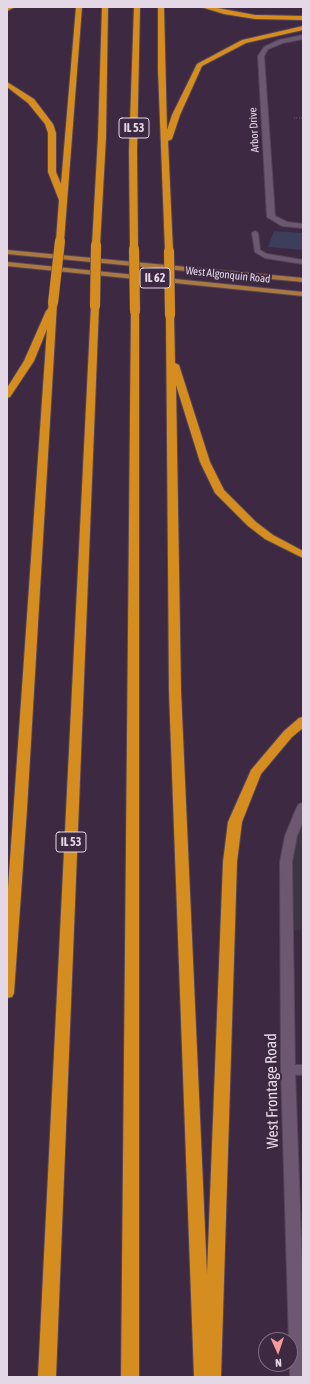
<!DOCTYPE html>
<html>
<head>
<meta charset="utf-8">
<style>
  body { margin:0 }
  #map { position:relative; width:310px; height:1384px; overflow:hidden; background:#3d2941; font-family:"Asap Condensed",sans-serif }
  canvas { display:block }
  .frame { position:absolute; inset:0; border:8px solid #e4d8e7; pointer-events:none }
  .north { position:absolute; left:258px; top:1332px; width:40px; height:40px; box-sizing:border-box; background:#3d2941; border:1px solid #806f83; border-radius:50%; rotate:177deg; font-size:11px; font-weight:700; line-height:16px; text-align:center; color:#e4d8e7 }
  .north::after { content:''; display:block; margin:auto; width:14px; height:18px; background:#f59b9c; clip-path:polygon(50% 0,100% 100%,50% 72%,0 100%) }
</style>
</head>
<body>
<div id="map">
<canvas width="310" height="1384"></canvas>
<div class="frame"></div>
<div class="north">N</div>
</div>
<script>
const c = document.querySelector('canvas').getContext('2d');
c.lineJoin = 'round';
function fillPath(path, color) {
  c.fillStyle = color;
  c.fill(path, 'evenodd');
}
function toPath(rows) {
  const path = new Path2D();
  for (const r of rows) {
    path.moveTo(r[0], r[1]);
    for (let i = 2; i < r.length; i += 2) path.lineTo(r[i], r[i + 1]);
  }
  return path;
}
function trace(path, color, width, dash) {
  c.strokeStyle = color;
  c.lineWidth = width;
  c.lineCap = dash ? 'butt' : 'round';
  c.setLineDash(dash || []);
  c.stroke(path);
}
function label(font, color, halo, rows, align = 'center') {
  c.font = font + ' "Asap Condensed",sans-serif';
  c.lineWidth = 4;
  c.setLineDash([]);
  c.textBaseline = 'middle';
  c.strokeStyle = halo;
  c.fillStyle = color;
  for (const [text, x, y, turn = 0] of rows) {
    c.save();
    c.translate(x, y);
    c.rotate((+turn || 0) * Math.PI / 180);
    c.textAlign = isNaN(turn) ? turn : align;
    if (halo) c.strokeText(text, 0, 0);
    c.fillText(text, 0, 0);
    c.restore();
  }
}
fillPath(toPath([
  [303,807,303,929,287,932,286,862]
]), '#3f3444');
fillPath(toPath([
  [274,231,303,233,303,250,268,247]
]), '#3d3e5b');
const service = toPath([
  [255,231,258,233,260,250,267,254,303,260,303,264,265,258,255,252,252,233,255,231]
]);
const minor = toPath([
  [303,35,303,39,283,43,268,49,264,56,275,216,287,222,303,224,303,228,282,226,267,217,258,56,264,47,279,40,303,35],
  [288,1065,303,1065,303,1075,283,1074,281,1070,283,1066,288,1065]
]);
const tertiary = toPath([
  [303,803,303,821,297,836,292,862,295,1070,303,1292,303,1377,290,1377,281,1070,280,862,285,836,297,807,299,804,303,803]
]);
const primary = toPath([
  [7,250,303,278,303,282,7,254,7,250],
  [7,262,303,292,303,296,7,266,7,262]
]);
const motorway = toPath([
  [7,7,15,7,7,11,7,7],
  [76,7,82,7,64,241,60,243,56,241,59,200,48,172,48,133,45,124,28,103,7,87,7,82,34,99,53,124,56,133,56,172,61,184,76,7],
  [102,7,108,7,106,137,100,245,96,247,92,245,98,137,102,7],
  [134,7,140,7,137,151,138,249,134,252,130,249,129,151,134,7],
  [158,7,164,7,167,130,172,115,197,64,242,40,303,26,303,30,246,43,202,66,180,115,172,139,168,141,173,251,169,254,165,251,158,69,158,7],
  [201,7,212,7,255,15,303,16,303,20,255,19,224,14,201,7],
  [53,300,57,303,27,809,14,993,12,997,7,998,7,903,47,329,34,361,10,397,7,398,7,388,24,361,46,311,48,309,49,303,53,300],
  [95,303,99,306,56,1377,38,1377,91,306,95,303],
  [135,308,139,311,139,1377,121,1377,131,311,135,308],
  [170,312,174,315,175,363,179,365,210,462,224,490,256,522,273,535,303,551,303,558,265,539,248,526,215,493,200,462,176,385,181,691,207,1274,223,862,228,822,251,770,284,731,299,718,303,717,303,728,292,737,261,774,242,822,237,862,221,1377,194,1377,169,691,166,315,170,312]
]);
trace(service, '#554559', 2);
trace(minor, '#554559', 2);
trace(tertiary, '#554559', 2);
trace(primary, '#554559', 2);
trace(motorway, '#554559', 2);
trace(toPath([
  [294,118,303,118]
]), '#7a697e', 1.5, [0.5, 2]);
fillPath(service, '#6d5872');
fillPath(minor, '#6d5872');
fillPath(tertiary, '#6d5872');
fillPath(primary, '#ab7840');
fillPath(motorway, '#d58d1f');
const motorwayBridge = toPath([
  [134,249,135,311],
  [169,251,170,315],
  [53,303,60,241],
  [95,306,96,245]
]);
trace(motorwayBridge, '#554559', 11, []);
trace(motorwayBridge, '#d58d1f', 10);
label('11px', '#e4d8e7', '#3d2941', [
  ["Arbor Drive",254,130,-93],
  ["West Algonquin Road",228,275,6]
]);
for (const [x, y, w] of [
  [134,128,30],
  [155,278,30],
  [71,842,30]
]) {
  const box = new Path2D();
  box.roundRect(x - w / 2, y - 10, w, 20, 3);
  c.fillStyle = '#3d2941';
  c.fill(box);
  trace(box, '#e4d8e7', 1);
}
label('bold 12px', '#e4d8e7', null, [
  ["IL 53",134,128],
  ["IL 62",155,278],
  ["IL 53",71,842]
]);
label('16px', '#e4d8e7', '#3d2941', [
  ["West Frontage Road",272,1091,-91]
]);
</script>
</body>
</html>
